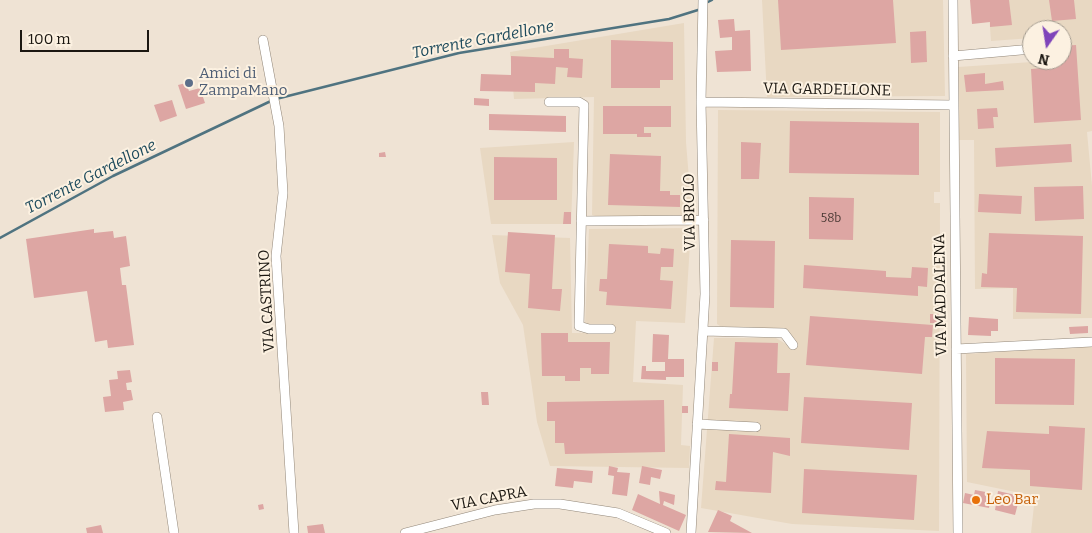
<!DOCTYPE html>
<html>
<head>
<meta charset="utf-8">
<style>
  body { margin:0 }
  #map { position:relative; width:1092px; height:533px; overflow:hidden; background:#efe3d4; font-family:Bitter,serif }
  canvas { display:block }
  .north { position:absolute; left:1022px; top:20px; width:50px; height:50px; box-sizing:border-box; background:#fcf1e1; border:1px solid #a29a8e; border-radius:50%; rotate:193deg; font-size:14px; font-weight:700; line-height:20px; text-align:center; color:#1b1711 }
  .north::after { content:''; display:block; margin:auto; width:18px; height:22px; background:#7f44ba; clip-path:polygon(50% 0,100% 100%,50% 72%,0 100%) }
  .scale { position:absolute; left:20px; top:30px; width:129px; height:22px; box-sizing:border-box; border:2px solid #1b1711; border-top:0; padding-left:6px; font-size:15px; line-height:18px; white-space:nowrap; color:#1b1711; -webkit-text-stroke:4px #fcf1e1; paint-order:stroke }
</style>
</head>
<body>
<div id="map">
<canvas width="1092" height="533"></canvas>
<div class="north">N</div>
<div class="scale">100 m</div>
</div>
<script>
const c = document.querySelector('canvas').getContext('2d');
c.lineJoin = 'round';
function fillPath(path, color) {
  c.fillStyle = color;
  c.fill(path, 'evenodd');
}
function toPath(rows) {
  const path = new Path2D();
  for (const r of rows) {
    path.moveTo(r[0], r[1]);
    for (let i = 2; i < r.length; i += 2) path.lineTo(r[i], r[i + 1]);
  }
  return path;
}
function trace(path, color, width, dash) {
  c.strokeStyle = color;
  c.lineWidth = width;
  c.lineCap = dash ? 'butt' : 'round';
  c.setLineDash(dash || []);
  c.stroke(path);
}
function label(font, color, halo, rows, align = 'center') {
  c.font = font + ' Bitter,serif';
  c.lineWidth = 4;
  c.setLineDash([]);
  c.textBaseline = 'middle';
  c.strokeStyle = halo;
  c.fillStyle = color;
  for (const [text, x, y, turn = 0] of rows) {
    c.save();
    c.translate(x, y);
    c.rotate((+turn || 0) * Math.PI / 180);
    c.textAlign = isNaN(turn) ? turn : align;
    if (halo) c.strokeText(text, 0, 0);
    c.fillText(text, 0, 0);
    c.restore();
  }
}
fillPath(toPath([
  [762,0,943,0,945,96,767,97],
  [988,0,1092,0,1092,131,1087,132,1092,186,1092,318,1013,319,1013,288,975,289,974,140,959,140,958,67,1062,60,1062,30,1032,30,1032,38,991,41],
  [684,23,686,142,692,216,602,218,592,215,594,97,514,99,510,52],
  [718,110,940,112,940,192,934,192,934,203,940,203,939,531,792,524,701,508,714,338,776,338,789,346,787,330,720,326,717,324],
  [574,142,571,224,491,224,480,148],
  [691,228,685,323,636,321,633,382,683,385,681,445,690,446,689,468,550,466,537,422,523,325,500,283,492,235,570,238,572,333,611,333,611,324,585,325,589,229],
  [1092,346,1092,533,1031,533,1035,496,967,482,966,354]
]), '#e8d8c2');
trace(toPath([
  [706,3,712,0],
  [276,99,459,53,669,19,698,10],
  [0,238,113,176,273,100]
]), '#4f7380', 2.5);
fillPath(toPath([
  [778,0,893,0,896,43,781,50],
  [970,0,1009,0,1012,25,990,27,990,22,972,24],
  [1049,0,1074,0,1076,19,1052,21],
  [734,19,735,31,750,30,751,71,717,72,715,51,732,50,732,37,720,38,718,20],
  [926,31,927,62,911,63,910,32],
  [611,40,673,42,673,80,660,80,660,88,611,88],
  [1076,45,1081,120,1034,123,1031,69,1055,67,1054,60,1062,60,1062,46],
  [554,49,569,49,569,58,583,59,582,78,567,77,568,68,556,67,555,84,535,83,535,92,480,91,481,74,511,75,511,56,554,58],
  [985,73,985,84,1003,81,1004,90,966,92,964,75],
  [186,83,189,91,200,88,205,103,186,109,178,85],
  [474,98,489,99,489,106,474,105],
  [172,100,177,116,160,122,154,105],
  [603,106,671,106,671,127,644,127,644,133,651,133,651,137,637,137,637,134,603,134],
  [997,108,998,117,993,117,994,128,978,129,977,109],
  [489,114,566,116,566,132,489,130],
  [790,121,919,123,919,175,789,173],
  [741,142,761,143,759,179,741,179],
  [1071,144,1072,162,996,167,995,148],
  [385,152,386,157,379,157,379,153],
  [610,154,661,156,660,191,670,191,670,195,680,195,680,207,608,205],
  [494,157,557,158,557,200,494,200],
  [1083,186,1084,219,1035,221,1034,187],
  [979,194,1022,196,1021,214,978,212],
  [809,197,854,198,853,240,809,239],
  [564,212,571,212,571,224,563,224],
  [94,229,94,233,113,231,114,238,126,236,130,266,120,268,122,285,126,285,134,345,108,348,107,340,95,342,87,291,34,298,26,239],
  [508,232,555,235,552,289,562,289,560,311,528,308,530,274,505,272],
  [989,233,1083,236,1081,314,1016,312,1017,288,981,287,982,273,987,274],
  [731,240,775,241,774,308,730,307],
  [609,244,648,246,648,253,660,254,661,248,674,249,673,267,661,267,660,280,673,281,671,309,606,305,607,292,599,291,600,279,607,279],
  [804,265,886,271,886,277,911,278,912,267,928,268,927,287,918,286,918,296,803,288],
  [930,314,939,314,939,323,930,323],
  [810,316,933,325,932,337,925,337,922,374,806,365],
  [969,317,998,319,998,331,991,331,991,336,968,335],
  [1088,326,1088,333,1070,334,1069,327],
  [541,333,568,333,568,342,610,342,609,374,591,374,591,368,580,368,580,381,565,381,565,376,542,376],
  [653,334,669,335,668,359,684,359,684,377,666,377,666,380,641,379,642,366,646,366,646,371,665,371,665,362,652,362],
  [735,342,778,343,777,373,790,373,788,411,729,408,730,394,732,394],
  [995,358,1075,359,1074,405,995,404],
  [712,362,718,362,718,371,712,371],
  [130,370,132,382,126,383,127,390,131,390,133,400,123,402,124,410,105,412,103,397,111,396,109,380,118,379,117,371],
  [481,392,488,392,489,405,482,405],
  [804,397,912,403,909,450,801,443],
  [664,400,665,452,565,454,564,443,555,443,555,421,547,421,547,402],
  [682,406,688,406,688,413,682,413],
  [1049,426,1085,428,1082,490,1030,486,1030,470,982,468,987,431,1049,434],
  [729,434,790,438,790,456,773,452,771,493,715,490,716,481,726,482],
  [609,466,618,468,617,472,630,473,627,496,612,494,614,476,608,475],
  [642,466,662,470,660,479,651,477,650,485,639,483],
  [557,468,593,471,592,483,574,481,573,488,555,486],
  [804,469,917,475,914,520,802,513],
  [975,490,991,493,989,508,963,503,965,493,974,495],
  [659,491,675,495,674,505,664,501,663,505,686,515,679,531,632,510,638,494,660,504],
  [998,491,1020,496,1015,515,995,510],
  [263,504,264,509,259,510,258,505],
  [718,510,732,516,730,521,752,533,708,532],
  [323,524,325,533,308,533,307,526],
  [101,525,103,533,87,533,86,528]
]), '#dda6a3');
const street = toPath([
  [953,0,958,533],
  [263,40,279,126,283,193,276,256,294,533],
  [953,56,1032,49],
  [549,102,579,102,584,105,579,326,589,329,611,329],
  [701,102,953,105],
  [581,221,704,220],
  [703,331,784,333,793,345],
  [956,349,1092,342],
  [157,417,174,533],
  [697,424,756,427],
  [405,533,495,510,534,504,560,504,618,513,666,533],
  [691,533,705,294,701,102,703,0]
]);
trace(street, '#928779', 10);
trace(street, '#fff', 9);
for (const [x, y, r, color] of [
  [189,83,5,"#5c6f8a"],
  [976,500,5,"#e8710a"]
]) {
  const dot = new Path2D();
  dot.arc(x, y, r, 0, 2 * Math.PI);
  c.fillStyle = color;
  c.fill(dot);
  trace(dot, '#fcf1e1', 2);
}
label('12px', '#4c3b36', null, [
  ["58b",831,219]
]);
label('15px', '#4e5e75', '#fcf1e1', [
  ["Amici di",199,74],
  ["ZampaMano",199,91]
], 'left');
label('15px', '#1b1711', '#fcf1e1', [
  ["VIA GARDELLONE",827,90,1],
  ["VIA BROLO",690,212,-91],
  ["VIA MADDALENA",941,295,-91],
  ["VIA CASTRINO",267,301,-93],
  ["VIA CAPRA",489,499,-11]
]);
label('15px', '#c56008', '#fcf1e1', [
  ["Leo Bar",986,500]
], 'left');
label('italic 16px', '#1d4a5c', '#fcf1e1', [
  ["Torrente Gardellone",483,40,-11],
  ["Torrente Gardellone",91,177,-27]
]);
</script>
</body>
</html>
